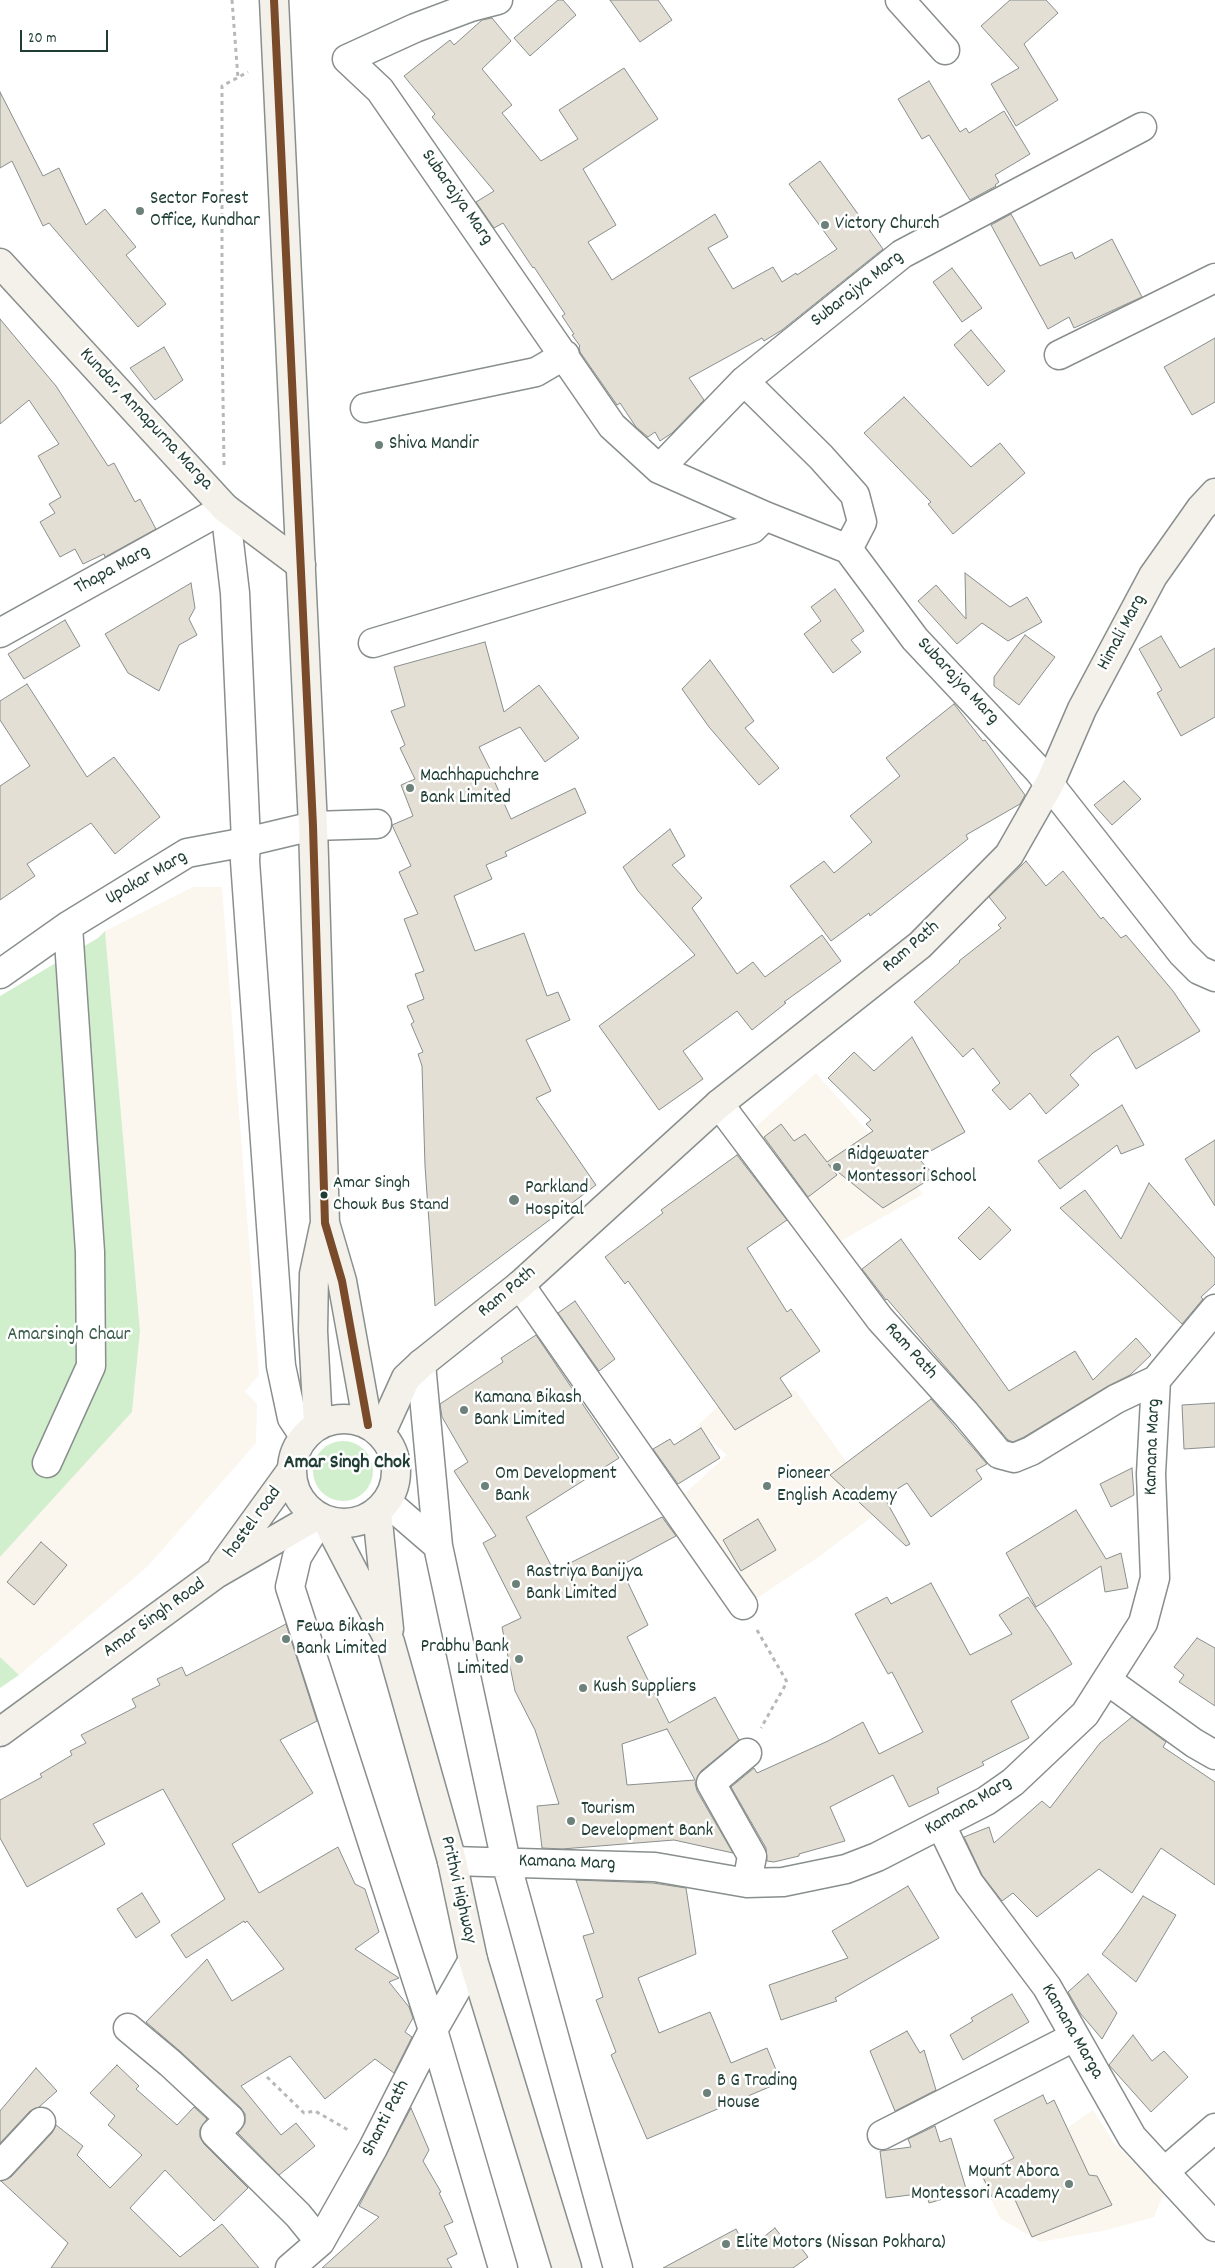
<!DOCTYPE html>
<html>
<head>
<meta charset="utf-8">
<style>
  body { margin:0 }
  #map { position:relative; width:1215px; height:2268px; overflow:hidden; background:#fff; font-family:Dekko,sans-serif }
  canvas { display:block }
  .scale { position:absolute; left:20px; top:30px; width:88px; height:22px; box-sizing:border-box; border:2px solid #1f3d34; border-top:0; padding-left:6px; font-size:15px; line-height:18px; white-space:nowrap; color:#1f3d34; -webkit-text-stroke:4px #fff; paint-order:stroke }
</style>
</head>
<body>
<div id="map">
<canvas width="1215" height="2268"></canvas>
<div class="scale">20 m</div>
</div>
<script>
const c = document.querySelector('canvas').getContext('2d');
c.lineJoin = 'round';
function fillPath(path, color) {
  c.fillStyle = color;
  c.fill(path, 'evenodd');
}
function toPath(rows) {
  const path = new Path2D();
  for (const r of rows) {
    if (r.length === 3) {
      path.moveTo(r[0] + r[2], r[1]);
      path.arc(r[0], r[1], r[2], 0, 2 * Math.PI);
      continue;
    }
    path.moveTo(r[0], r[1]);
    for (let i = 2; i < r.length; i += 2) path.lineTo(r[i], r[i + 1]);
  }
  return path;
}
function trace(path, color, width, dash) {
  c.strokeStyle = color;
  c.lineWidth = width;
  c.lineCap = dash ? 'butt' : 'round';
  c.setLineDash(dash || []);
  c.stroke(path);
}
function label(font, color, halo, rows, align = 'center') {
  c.font = font + ' Dekko,sans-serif';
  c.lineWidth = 5;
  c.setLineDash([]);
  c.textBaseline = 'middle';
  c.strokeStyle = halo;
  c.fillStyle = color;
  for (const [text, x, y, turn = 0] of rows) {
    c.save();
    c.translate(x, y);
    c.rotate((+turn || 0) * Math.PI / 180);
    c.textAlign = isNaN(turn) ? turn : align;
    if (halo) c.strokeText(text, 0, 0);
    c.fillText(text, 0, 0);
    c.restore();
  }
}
fillPath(toPath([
  [193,887,222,887,259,1375,245,1391,257,1404,256,1443,147,1567,19,1675,0,1657,0,1557,132,1412,140,1331,105,931],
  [816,1073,923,1194,841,1241,794,1192,752,1130],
  [762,1384,796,1391,847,1463,831,1476,873,1516,817,1558,757,1598,681,1497,727,1455,696,1427,717,1407],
  [1093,2110,1114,2143,1164,2193,1154,2217,1107,2230,1040,2242,1000,2218,979,2175,1066,2129]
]), '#fbf6ee');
fillPath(toPath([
  [105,931,140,1331,132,1412,0,1557,0,996,98,938],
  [343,1471,30],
  [0,1657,19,1675,0,1688]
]), '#d2efcd');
const building = toPath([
  [558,0,563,0,576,15,530,56,514,38,558,0],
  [610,0,658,0,672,20,640,42,610,0],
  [1010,0,1046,0,1058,13,1024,44,1058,100,1016,126,991,84,1019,68,981,26,1010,0],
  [492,18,511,41,482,69,512,105,502,113,541,161,578,139,559,110,624,68,658,119,583,169,616,225,588,242,612,280,715,214,728,237,708,248,733,289,773,267,782,282,796,273,797,275,837,249,789,184,820,161,883,249,782,330,764,341,762,338,689,378,704,400,672,433,660,441,655,432,648,437,636,427,620,403,617,405,580,352,579,347,580,346,572,335,574,334,562,316,565,314,534,267,533,268,503,223,494,228,476,202,494,191,432,117,435,114,404,76,450,40,454,45,482,20,492,18],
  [929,81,960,132,966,128,969,133,1004,111,1030,154,995,175,999,182,995,185,996,186,970,200,929,135,922,139,898,99,929,81],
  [0,92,43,176,59,168,86,225,105,209,136,247,126,255,166,304,138,327,49,223,43,226,12,161,0,168,0,92],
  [1011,214,1040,266,1072,252,1075,259,1112,239,1142,297,1074,328,1069,317,1048,329,991,225,1011,214],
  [952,268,982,308,962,322,933,282,952,268],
  [0,319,56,386,108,466,114,463,135,502,140,499,156,529,105,557,104,554,83,564,75,549,60,557,40,522,55,513,49,504,61,497,38,456,59,444,29,400,0,424,0,319],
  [971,330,1005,371,988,386,954,345,971,330],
  [1215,338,1215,402,1192,415,1164,367,1215,338],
  [164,347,183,380,155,400,130,368,164,347],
  [904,397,971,467,1000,443,1025,473,953,534,928,504,931,502,864,433,904,397],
  [965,573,1010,607,1027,597,1042,622,1008,641,982,623,957,644,918,601,936,585,966,619,965,573],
  [191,583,195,608,189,619,197,635,179,645,159,691,128,673,105,634,191,583],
  [835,589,864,631,851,640,861,652,833,673,804,634,821,621,811,607,835,589],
  [65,620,80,646,24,679,8,654,65,620],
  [1025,635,1055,657,1019,705,994,686,994,677,1025,635],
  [1161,636,1180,668,1215,648,1215,717,1181,736,1157,693,1162,690,1139,649,1161,636],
  [485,642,504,712,539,685,579,738,545,762,520,727,479,747,494,777,493,778,511,819,575,788,586,813,505,852,507,856,486,865,492,879,454,896,475,951,524,933,547,996,558,992,570,1020,526,1040,551,1091,536,1098,596,1185,435,1306,425,1166,422,1066,418,1054,423,1052,411,1024,414,1022,407,1006,424,999,415,974,424,971,404,919,418,914,399,872,411,866,392,825,413,816,401,785,415,779,400,748,405,745,391,711,405,706,394,667,485,642],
  [710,660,754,721,745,728,779,768,759,785,709,727,682,689,710,660],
  [27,684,87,777,114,757,160,817,115,854,91,823,27,864,35,876,0,900,0,786,30,766,0,720,0,701,27,684],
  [954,704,983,741,985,740,1025,795,1020,804,966,835,968,839,870,916,869,913,831,941,790,886,824,861,834,873,872,842,850,816,900,776,886,758,954,704],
  [1124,781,1141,799,1112,825,1094,805,1124,781],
  [670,829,685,856,672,865,702,898,692,908,737,974,753,962,765,977,822,935,841,961,784,1002,786,1003,752,1030,737,1011,683,1051,703,1079,659,1110,599,1026,695,955,638,891,623,867,670,829],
  [1026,861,1046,886,1063,871,1101,919,1103,917,1121,938,1126,935,1173,991,1200,1031,1136,1069,1118,1036,1093,1053,1070,1075,1079,1085,1046,1114,1030,1093,1010,1110,992,1090,1000,1083,973,1048,963,1057,914,1002,960,962,959,961,1001,928,998,925,1006,918,989,897,1026,861],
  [912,1037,965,1132,918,1158,935,1176,883,1208,828,1164,837,1175,808,1197,764,1137,781,1124,794,1141,805,1134,827,1162,873,1131,866,1124,871,1120,828,1078,854,1052,874,1071,912,1037],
  [1122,1105,1144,1145,1121,1154,1117,1145,1060,1189,1038,1161,1122,1105],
  [1215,1140,1215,1206,1185,1159,1215,1140],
  [737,1155,787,1220,747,1248,787,1312,791,1309,820,1351,780,1378,792,1396,735,1430,628,1281,625,1284,605,1257,663,1213,661,1210,737,1155],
  [1149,1183,1215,1258,1215,1284,1201,1297,1203,1299,1182,1324,1060,1208,1085,1190,1121,1239,1149,1183],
  [989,1207,1011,1230,980,1260,958,1238,989,1207],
  [901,1239,1009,1391,1075,1351,1093,1380,1136,1338,1151,1355,1130,1375,1108,1386,1024,1437,1013,1442,1008,1440,887,1299,886,1300,862,1269,901,1239],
  [575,1301,615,1359,599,1371,558,1313,575,1301],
  [536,1335,619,1458,526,1517,554,1571,662,1517,676,1536,620,1566,648,1625,627,1637,669,1723,715,1697,739,1740,701,1771,695,1783,697,1791,733,1853,674,1840,562,1849,542,1848,537,1806,559,1804,535,1730,515,1691,502,1627,521,1618,483,1543,496,1536,454,1471,468,1462,442,1417,440,1404,503,1362,501,1358,536,1335],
  [667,1729,695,1780,627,1785,622,1744,667,1729],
  [931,1399,987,1464,976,1470,982,1479,931,1517,907,1483,884,1497,910,1544,906,1546,830,1475,931,1399],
  [1215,1403,1215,1447,1184,1449,1182,1405,1215,1403],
  [701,1428,720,1458,678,1484,653,1449,670,1439,674,1445,701,1428],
  [1132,1468,1134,1495,1111,1507,1100,1484,1132,1468],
  [1076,1510,1106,1559,1121,1553,1128,1588,1105,1592,1101,1566,1036,1607,1006,1553,1076,1510],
  [758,1519,776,1550,741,1571,723,1540,758,1519],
  [41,1542,67,1565,34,1605,7,1582,41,1542],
  [931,1583,970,1655,1012,1634,999,1615,1028,1597,1050,1629,1072,1664,1011,1701,1029,1738,982,1762,984,1765,937,1788,939,1793,909,1807,893,1775,830,1807,845,1841,799,1854,799,1856,774,1862,767,1861,766,1848,731,1787,754,1768,757,1773,828,1741,863,1722,879,1754,923,1732,892,1672,888,1674,855,1614,887,1597,891,1604,931,1583],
  [286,1624,317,1721,280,1740,313,1793,232,1844,259,1893,338,1847,355,1884,365,1889,379,1932,355,1949,399,1978,389,1982,409,2007,413,2018,405,2032,412,2037,394,2073,375,2059,325,2099,290,2056,241,2086,281,2135,296,2123,315,2146,279,2175,238,2133,245,2123,245,2114,241,2108,181,2052,146,2022,207,1959,232,2001,284,1969,247,1921,245,1923,244,1921,186,1958,171,1935,225,1899,163,1789,93,1824,105,1844,27,1887,0,1838,0,1800,42,1777,40,1774,72,1755,70,1751,86,1743,81,1735,136,1707,132,1699,160,1685,157,1679,182,1667,186,1676,286,1624],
  [1197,1638,1215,1648,1215,1706,1179,1682,1184,1675,1174,1667,1197,1638],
  [1132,1717,1166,1742,1163,1747,1215,1782,1215,1885,1161,1848,1132,1893,1099,1869,1037,1917,1013,1893,1002,1901,982,1875,964,1837,989,1827,994,1843,1042,1801,1050,1808,1100,1743,1132,1717],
  [576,1880,653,1883,686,1888,696,1954,638,1978,659,2033,710,2012,731,2063,767,2048,781,2082,647,2139,611,2055,616,2052,596,2000,603,1997,583,1936,594,1933,576,1880],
  [908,1886,939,1938,835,1998,837,2001,781,2020,769,1985,848,1958,832,1931,908,1886],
  [142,1893,160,1922,136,1938,117,1909,142,1893],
  [1143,1896,1176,1915,1136,1982,1102,1954,1121,1929,1143,1896],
  [1088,1974,1117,2013,1102,2039,1080,2013,1068,1992,1088,1974],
  [1012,1994,1029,2022,963,2060,950,2035,973,2021,971,2018,1012,1994],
  [907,2031,920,2053,924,2050,936,2090,895,2111,870,2051,907,2031],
  [1133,2035,1152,2061,1164,2051,1188,2077,1151,2112,1109,2065,1133,2035],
  [117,2065,139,2086,136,2089,177,2125,194,2107,207,2119,200,2129,200,2137,204,2144,248,2188,214,2221,165,2170,130,2208,180,2257,222,2224,259,2268,51,2268,68,2243,1,2181,11,2177,52,2133,56,2125,83,2146,77,2155,110,2188,142,2155,108,2125,115,2116,90,2093,117,2065],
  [36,2068,57,2091,39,2107,30,2111,0,2143,0,2111,36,2068],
  [1043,2095,1047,2104,1054,2100,1089,2175,1097,2176,1112,2205,1032,2237,1011,2191,992,2197,982,2175,1014,2158,994,2120,1043,2095],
  [411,2108,429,2150,423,2161,441,2192,439,2193,453,2222,444,2226,457,2254,447,2259,452,2268,322,2268,379,2217,359,2206,411,2108],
  [935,2126,940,2142,951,2138,967,2192,929,2203,926,2193,886,2198,880,2151,911,2147,908,2139,935,2126],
  [775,2228,785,2241,792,2236,808,2257,793,2268,663,2268,736,2229,747,2250,775,2228]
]);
fillPath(building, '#e4dfd5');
trace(building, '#898f8d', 1);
const minor = toPath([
  [498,0,471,7,415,28,347,59,380,90,612,426,659,469,765,516,848,549,915,639,1039,771,1182,953,1199,970,1215,977],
  [900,0,945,50],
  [1059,355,1215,278],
  [744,381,821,457,855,495,862,522,848,549],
  [365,408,536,372,565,355],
  [659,469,744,381,902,254,1142,127],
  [0,633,225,508,235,593,246,842,245,861,281,1366,292,1418,304,1436],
  [373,643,752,529,765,516],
  [0,974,68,926,187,853,246,842,313,826,377,824],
  [719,1104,880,1319,966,1414,999,1454,1014,1458,1031,1451,1116,1399,1156,1380],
  [520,1285,743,1605],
  [421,1364,438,1546,506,1862,618,2268],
  [47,1463,91,1366,90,1252,68,926],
  [387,1502,438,1546],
  [321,1518,297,1557,290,1587,433,2030,503,2268],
  [1108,1681,1194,1743,1215,1755],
  [941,1825,969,1883,1047,1987,1132,2137,1215,2227],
  [452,1861,655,1867,747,1883,783,1882,846,1869,877,1857,986,1801,1013,1782,1085,1714,1143,1623,1155,1578,1151,1474,1156,1380,1215,1309],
  [747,1883,752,1856,711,1783,747,1753],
  [128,2028,170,2063,230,2119,215,2133,298,2215,320,2242],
  [882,2135,1074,2037],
  [0,2166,41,2122],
  [1164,2172,1215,2128],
  [290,2268,320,2242,373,2148,433,2030,473,1960]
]);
const major = toPath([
  [0,263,225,508,301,565],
  [381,1433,406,1378,421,1364,520,1285,719,1104,920,945,1009,855,1050,783,1082,709,1153,576,1201,508,1215,493],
  [223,1565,291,1471],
  [0,1732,216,1574,316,1516]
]);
const highway = toPath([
  [274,0,313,826,325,1223,342,1281,368,1425],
  [344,1471,52],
  [318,1425,313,1331,314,1274,324,1227],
  [377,1512,389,1629],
  [327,1521,390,1642,452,1861,473,1960,567,2268]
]);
trace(minor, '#898f8d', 31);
trace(major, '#898f8d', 31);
trace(highway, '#898f8d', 31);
trace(toPath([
  [232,0,238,78],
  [224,465,222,331,222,86,248,72],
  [757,1630,787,1682,761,1728],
  [267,2077,304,2113,315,2111,350,2131]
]), '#b6b9b8', 3, [4, 4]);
trace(minor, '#fff', 28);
trace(major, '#f4f1eb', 28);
trace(highway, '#f4f1eb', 28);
trace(toPath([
  [274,0,313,826,325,1223,342,1281,368,1425]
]), '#7a4b2a', 8);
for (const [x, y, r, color] of [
  [140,211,5,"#6d817b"],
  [825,225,5,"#6d817b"],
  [379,445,5,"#6d817b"],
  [410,788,5,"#6d817b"],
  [837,1167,5,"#6d817b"],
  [324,1195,4.5,"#1f3d34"],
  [514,1200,6,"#6d817b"],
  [464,1410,5,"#6d817b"],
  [485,1486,5,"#6d817b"],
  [767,1486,5,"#6d817b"],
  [516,1584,5,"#6d817b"],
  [286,1639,5,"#6d817b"],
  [519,1659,5,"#6d817b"],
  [583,1688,5,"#6d817b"],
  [571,1821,5,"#6d817b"],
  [707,2093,5,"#6d817b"],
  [1069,2184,5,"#6d817b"],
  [726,2244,5,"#6d817b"]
]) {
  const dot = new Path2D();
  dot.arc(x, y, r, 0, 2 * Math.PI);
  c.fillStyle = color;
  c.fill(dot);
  trace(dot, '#fff', 2);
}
label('18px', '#1f3d34', '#fff', [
  ["Amar Singh",333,1185],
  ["Chowk Bus Stand",333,1207]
], 'left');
label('19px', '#1f3d34', '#fff', [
  ["Subarajya Marg",456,198,55],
  ["Subarajya Marg",858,290,-38],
  ["Kundar, Annapurna Marga",145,420,47],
  ["Thapa Marg",113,571,-29],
  ["Himali Marg",1123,633,-62],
  ["Subarajya Marg",957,682,47],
  ["Upakar Marg",147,879,-30],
  ["Ram Path",912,948,-41],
  ["Ram Path",508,1293,-40],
  ["Ram Path",910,1352,48],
  ["Kamana Marg",1154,1447,-88],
  ["hostel road",254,1523,-54],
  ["Amar Singh Road",155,1619,-36],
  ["Kamana Marg",969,1807,-31],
  ["Kamana Marg",567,1864,2],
  ["Prithvi Highway",457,1890,77],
  ["Kamana Marga",1071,2032,60],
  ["Shanti Path",387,2119,-63]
]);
label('19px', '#1f3d34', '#fff', [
  ["Sector Forest",150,200],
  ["Office, Kundhar",150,222],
  ["Victory Church",835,225],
  ["Shiva Mandir",389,445],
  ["Machhapuchchre",420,777],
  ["Bank Limited",420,799],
  ["Ridgewater",847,1156],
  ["Montessori School",847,1178],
  ["Parkland",525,1189],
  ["Hospital",525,1211],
  ["Kamana Bikash",474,1399],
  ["Bank Limited",474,1421],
  ["Om Development",495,1475],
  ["Bank",495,1497],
  ["Pioneer",777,1475],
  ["English Academy",777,1497],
  ["Rastriya Banijya",526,1573],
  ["Bank Limited",526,1595],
  ["Fewa Bikash",296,1628],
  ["Bank Limited",296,1650],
  ["Prabhu Bank",509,1648,"right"],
  ["Limited",509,1670,"right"],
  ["Kush Suppliers",593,1688],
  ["Tourism",581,1810],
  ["Development Bank",581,1832],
  ["B G Trading",717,2082],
  ["House",717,2104],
  ["Mount Abora",1059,2173,"right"],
  ["Montessori Academy",1059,2195,"right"],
  ["Elite Motors (Nissan Pokhara)",736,2244]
], 'left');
label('19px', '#3c5e4a', '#fff', [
  ["Amarsingh Chaur",69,1336]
]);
label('bold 20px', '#1f3d34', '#fff', [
  ["Amar Singh Chok",347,1464]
]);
</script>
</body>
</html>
